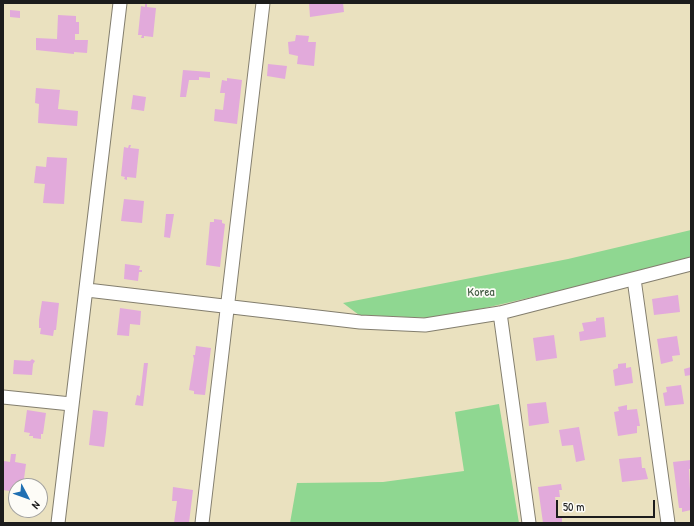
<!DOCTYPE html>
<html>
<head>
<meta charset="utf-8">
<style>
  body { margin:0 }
  #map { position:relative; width:694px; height:526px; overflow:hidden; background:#eae1bf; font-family:"Patrick Hand",sans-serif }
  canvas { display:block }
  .frame { position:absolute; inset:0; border:4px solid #1c1c1c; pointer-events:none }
  .north { position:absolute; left:8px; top:478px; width:40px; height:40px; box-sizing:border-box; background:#fdfcf7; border:1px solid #a3a29f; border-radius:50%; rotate:131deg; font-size:11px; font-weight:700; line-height:16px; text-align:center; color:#1c1c1c }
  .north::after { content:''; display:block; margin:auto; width:14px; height:18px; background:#1f6fb2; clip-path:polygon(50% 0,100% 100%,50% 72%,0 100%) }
  .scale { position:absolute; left:556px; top:500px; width:99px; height:18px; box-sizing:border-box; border:2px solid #1c1c1c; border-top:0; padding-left:5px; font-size:12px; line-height:14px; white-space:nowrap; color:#1c1c1c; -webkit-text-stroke:3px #fdfcf7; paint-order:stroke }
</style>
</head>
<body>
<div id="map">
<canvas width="694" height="526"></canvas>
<div class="frame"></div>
<div class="north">N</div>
<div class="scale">50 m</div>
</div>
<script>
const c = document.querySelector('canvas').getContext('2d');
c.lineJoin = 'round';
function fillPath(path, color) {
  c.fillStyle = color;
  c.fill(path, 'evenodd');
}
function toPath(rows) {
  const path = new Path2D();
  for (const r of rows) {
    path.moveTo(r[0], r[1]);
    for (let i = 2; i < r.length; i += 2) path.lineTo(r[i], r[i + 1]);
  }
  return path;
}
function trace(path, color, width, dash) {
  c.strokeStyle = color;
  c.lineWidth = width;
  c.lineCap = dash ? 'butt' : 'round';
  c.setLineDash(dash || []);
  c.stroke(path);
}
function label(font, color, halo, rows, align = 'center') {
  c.font = font + ' "Patrick Hand",sans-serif';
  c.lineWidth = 3.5;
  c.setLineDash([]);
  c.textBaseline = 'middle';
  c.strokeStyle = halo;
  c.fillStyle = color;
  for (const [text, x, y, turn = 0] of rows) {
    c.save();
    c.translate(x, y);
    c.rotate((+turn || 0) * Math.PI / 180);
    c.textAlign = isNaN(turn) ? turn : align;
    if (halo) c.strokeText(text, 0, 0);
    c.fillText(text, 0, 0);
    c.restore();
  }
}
fillPath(toPath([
  [691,230,691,257,580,286,485,308,430,318,359,315,343,303,568,259],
  [499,404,519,523,290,523,297,483,383,482,464,471,455,412]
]), '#8fd791');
fillPath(toPath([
  [309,3,343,3,344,12,310,17],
  [145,4,147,4,147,7,156,8,153,37,144,36,144,38,141,38,142,35,138,35,141,6,145,7],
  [10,10,20,11,20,18,10,17],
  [58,15,76,16,76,22,79,22,79,34,75,34,75,40,88,40,87,53,74,52,74,54,36,50,36,38,57,39],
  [296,35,309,36,308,42,316,42,314,66,297,64,298,56,289,54,288,42,295,41],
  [268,64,287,66,285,79,267,76],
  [183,70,210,72,210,78,199,77,199,80,189,80,186,97,180,97],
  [227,78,242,80,237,124,214,121,215,109,223,110,225,93,220,93,222,80,227,81],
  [36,88,60,90,58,109,78,111,77,126,38,123,39,104,35,103],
  [133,95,146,97,144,111,131,109],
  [129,145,131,145,130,148,139,149,136,178,127,177,127,180,124,179,125,177,121,176,124,147,128,148],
  [47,157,67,158,64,204,43,203,45,184,34,183,36,166,46,167],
  [124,199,144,201,142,223,121,221],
  [166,214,174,214,170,238,164,237],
  [214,219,222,220,222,223,225,224,220,267,206,265,210,222,214,222],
  [125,264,140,266,139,270,142,270,142,272,139,272,138,281,124,279],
  [678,295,680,312,654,315,652,299],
  [42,301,59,303,56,330,54,330,53,336,40,334,41,328,39,328,39,320],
  [120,308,141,311,140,325,130,324,129,336,117,335],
  [604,317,606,337,580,341,579,332,584,331,582,323,596,321,596,318],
  [554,335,557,358,536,361,533,338],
  [677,336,680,355,672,356,673,361,661,364,657,339],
  [196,346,211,348,205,395,194,394,194,391,189,390,194,359,193,355,195,355],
  [32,359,35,361,33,364,32,375,13,374,14,360,30,361],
  [144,363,148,363,143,406,135,405,137,395,140,396],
  [626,363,626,368,631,367,633,383,615,386,613,370,618,368,618,364],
  [691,367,691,375,685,376,684,369],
  [681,385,684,404,665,406,663,393,667,392,666,387],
  [546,402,549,423,529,426,527,404],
  [627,405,627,410,637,409,640,426,637,426,637,433,618,436,614,412,619,411,618,407],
  [27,410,46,413,43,434,41,434,41,439,33,438,33,436,29,436,30,433,24,432],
  [93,410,108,412,106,432,101,431,106,432,104,447,89,445],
  [579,427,585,460,576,462,573,445,562,446,559,430],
  [11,454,16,454,15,462,26,464,23,486,16,486,16,492,3,490,4,461,10,462],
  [641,457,642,468,645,468,648,479,622,482,619,459],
  [691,460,691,469,689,469,691,510,682,512,682,508,679,508,673,462],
  [561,484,562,490,559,490,560,497,555,497,558,518,562,518,562,523,543,523,538,487],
  [173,487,193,490,189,523,174,523,177,501,172,501]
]), '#e2aadb');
const minor = toPath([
  [634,279,668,523],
  [87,290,360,322,425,325,500,313,691,264],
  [500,313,529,523],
  [3,397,71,404],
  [58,523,120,3],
  [202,523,263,3]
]);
trace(minor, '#837e6e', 15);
trace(minor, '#fff', 13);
label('13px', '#445d45', '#fdfcf7', [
  ["Korea",481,293]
]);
</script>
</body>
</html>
